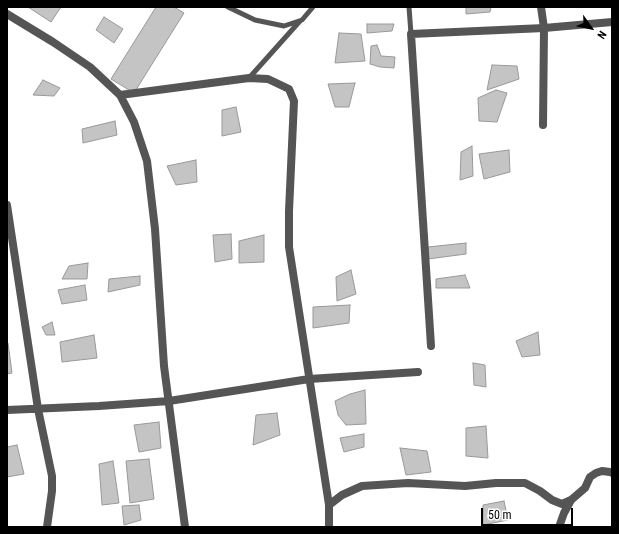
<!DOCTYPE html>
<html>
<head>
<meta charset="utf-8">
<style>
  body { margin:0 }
  #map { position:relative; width:619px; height:534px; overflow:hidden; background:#fff; font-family:"Roboto Condensed",sans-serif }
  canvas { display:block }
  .frame { position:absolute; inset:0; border:8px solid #000; pointer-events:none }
  .north { position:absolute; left:571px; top:8px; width:40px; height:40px; -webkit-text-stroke:3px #fff; paint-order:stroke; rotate:123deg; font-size:11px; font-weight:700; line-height:16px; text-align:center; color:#000 }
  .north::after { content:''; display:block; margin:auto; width:14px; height:18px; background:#000; clip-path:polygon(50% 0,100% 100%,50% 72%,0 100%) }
  .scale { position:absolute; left:481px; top:508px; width:92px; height:18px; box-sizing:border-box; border:2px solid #000; border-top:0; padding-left:5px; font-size:12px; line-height:14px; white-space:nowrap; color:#000; -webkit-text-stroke:3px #fff; paint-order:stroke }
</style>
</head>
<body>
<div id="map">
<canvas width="619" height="534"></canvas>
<div class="frame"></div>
<div class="north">N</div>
<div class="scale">50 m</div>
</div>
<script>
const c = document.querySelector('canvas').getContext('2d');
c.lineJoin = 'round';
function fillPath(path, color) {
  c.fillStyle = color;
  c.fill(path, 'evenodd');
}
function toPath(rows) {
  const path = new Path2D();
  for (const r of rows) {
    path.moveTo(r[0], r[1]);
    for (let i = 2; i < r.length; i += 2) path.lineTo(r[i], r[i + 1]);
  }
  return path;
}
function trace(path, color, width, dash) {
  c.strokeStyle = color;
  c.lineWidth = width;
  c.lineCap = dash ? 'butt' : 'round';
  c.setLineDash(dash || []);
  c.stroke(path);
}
const building = toPath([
  [28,7,61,7,51,22,28,7],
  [156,7,174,7,184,13,134,93,111,79,156,7],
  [466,7,491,7,490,12,466,14,466,7],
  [104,17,123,29,114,43,96,30,104,17],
  [367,24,394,24,392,31,367,33,367,24],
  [339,33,361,34,365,61,335,63,339,33],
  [377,45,381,56,395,57,394,68,380,67,370,64,371,46,377,45],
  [492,65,517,66,519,79,487,90,492,65],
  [43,80,60,88,54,96,33,95,43,80],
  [355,83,349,107,335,107,328,84,355,83],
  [496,90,507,93,497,122,479,121,478,98,496,90],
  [236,107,241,132,222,136,222,110,236,107],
  [115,121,117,135,83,143,82,129,115,121],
  [472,146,473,176,460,180,461,152,472,146],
  [509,150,510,172,484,179,479,154,509,150],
  [196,160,197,182,176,185,167,166,196,160],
  [231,234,232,259,215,262,213,235,231,234],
  [264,235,264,262,239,263,239,241,264,235],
  [466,243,466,254,428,259,428,247,466,243],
  [88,263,87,279,62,279,69,266,88,263],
  [351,270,356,294,337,301,336,277,351,270],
  [465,275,470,288,436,288,436,279,465,275],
  [140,276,140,285,108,292,109,279,140,276],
  [85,285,87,300,62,304,58,290,85,285],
  [350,305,349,323,313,328,313,307,350,305],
  [52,322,55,335,46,335,42,327,52,322],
  [538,332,540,355,522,357,516,341,538,332],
  [94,335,97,358,62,362,60,342,94,335],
  [7,343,8,343,12,373,7,374,7,343],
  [473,363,485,365,486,387,474,385,473,363],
  [365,390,366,424,346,425,338,415,335,401,350,394,365,390],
  [277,413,280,435,253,445,256,415,277,413],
  [159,422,161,448,139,452,134,425,159,422],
  [486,426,488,458,466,456,466,428,486,426],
  [364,434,364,447,344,452,340,438,364,434],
  [17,445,24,474,7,477,7,447,17,445],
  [400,448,427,451,431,472,406,475,400,448],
  [149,459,154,499,130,503,126,461,149,459],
  [113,461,119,503,102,505,99,464,113,461],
  [504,501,508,520,483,525,483,505,504,501],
  [139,505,141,520,124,525,122,506,139,505]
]);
fillPath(building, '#c4c4c4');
trace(building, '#999', 1);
trace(toPath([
  [228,7,255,20,284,26,302,20,313,7],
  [409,7,411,34],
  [249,78,300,21]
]), '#555', 5);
trace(toPath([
  [541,7,544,28,543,125],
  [7,14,53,42,90,67,120,95,134,122,147,161,155,229,164,366,185,527],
  [120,95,249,78,268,79,289,89,294,101,289,211,289,247,329,505],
  [7,205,38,409,52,476,52,491,47,527],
  [431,346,411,34,544,28,612,22],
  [7,410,99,406,169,401,309,379,418,372],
  [329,527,329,505,342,495,362,486,408,483,465,486,496,483,525,483,540,491,552,500,562,504,571,500,585,488,590,477,596,473,602,471,610,472,612,473],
  [559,527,564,513,571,500]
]), '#555', 8);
</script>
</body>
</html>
